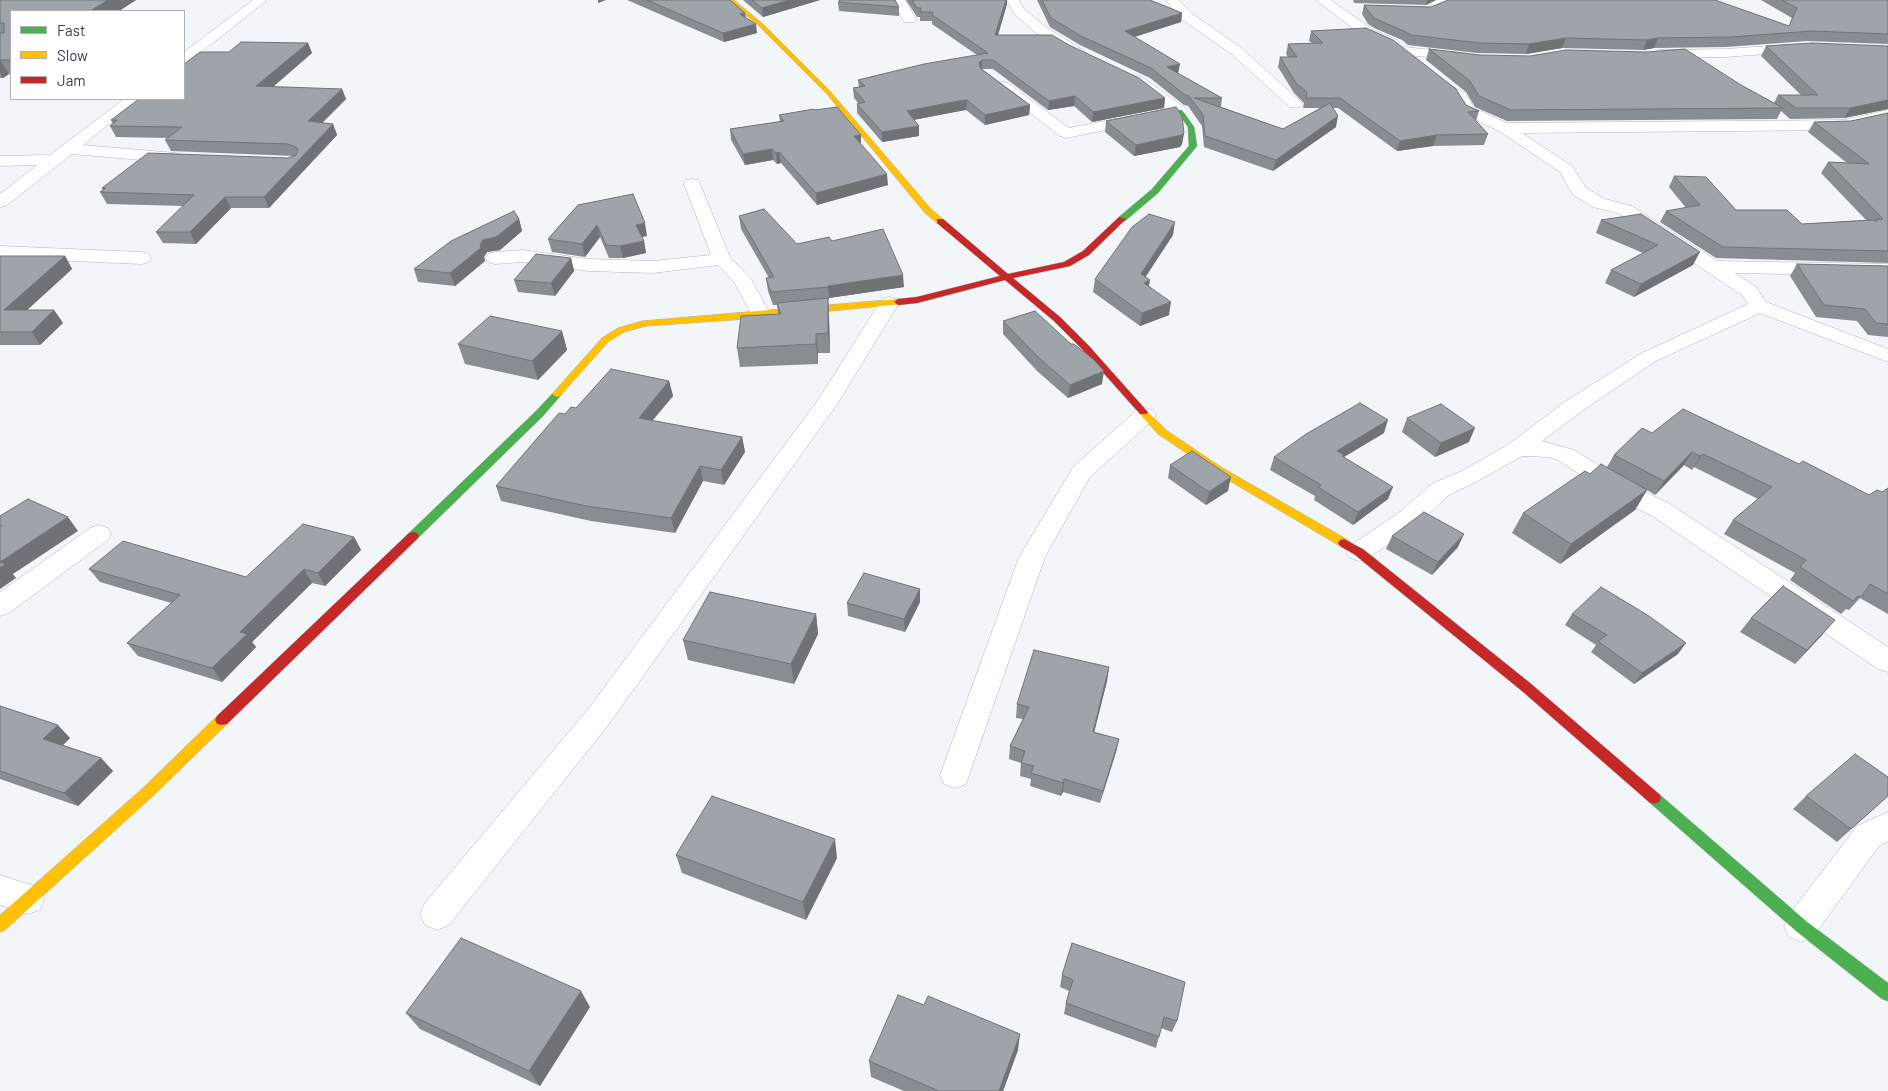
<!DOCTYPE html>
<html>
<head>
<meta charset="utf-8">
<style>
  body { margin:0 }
  #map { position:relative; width:1888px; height:1091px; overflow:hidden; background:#f3f6f9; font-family:Barlow,sans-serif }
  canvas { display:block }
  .legend { position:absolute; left:10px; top:10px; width:175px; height:90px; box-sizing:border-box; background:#fff; border:1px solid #adb1b6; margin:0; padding:6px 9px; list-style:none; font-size:15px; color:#333d48 }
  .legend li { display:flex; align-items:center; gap:10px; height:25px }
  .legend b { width:25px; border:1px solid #adb1b6 }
</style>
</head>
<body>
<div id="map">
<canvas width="1888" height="1091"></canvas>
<ul class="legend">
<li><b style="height:6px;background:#4caf50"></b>Fast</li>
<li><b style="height:6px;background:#ffc107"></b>Slow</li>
<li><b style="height:6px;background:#c62828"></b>Jam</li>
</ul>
</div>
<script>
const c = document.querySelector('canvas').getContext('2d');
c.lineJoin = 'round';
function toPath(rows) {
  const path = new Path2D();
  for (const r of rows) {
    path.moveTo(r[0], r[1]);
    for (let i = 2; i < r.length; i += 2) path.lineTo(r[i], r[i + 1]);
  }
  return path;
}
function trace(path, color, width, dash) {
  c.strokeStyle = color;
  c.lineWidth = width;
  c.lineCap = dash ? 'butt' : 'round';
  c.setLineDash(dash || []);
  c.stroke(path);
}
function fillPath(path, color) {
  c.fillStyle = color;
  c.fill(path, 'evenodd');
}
const street = toPath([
  [253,0,267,0,189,62,184,63,184,52,253,0],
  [893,0,905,0,916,19,914,22,904,22,893,0],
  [1007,0,1019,0,1024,9,1046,27,1086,52,1079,56,1074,55,1036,33,1014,14,1007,0],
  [1166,0,1179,0,1191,13,1239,46,1300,101,1303,104,1300,107,1290,107,1229,52,1181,19,1166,0],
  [1316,0,1331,0,1373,30,1397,40,1399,43,1392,47,1363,36,1316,0],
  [1424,0,1446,0,1449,3,1443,7,1426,3,1424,0],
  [1798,44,1805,48,1803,51,1726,57,1658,58,1651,54,1658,50,1726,49,1798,44],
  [1404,47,1462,53,1469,57,1462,61,1399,54,1397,51,1404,47],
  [1137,76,1142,77,1185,108,1188,111,1185,114,1066,138,1060,136,996,86,998,83,1003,82,1008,83,1069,128,1167,109,1132,83,1130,80,1132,77,1137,76],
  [1455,88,1465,93,1474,108,1507,123,1844,120,1888,110,1888,120,1844,130,1522,133,1572,166,1586,188,1605,199,1632,206,1717,261,1888,264,1888,276,1735,273,1756,287,1766,302,1888,349,1888,362,1760,313,1656,361,1582,411,1542,441,1574,450,1627,483,1670,504,1888,647,1888,672,1878,669,1652,516,1611,495,1558,460,1549,457,1522,456,1478,481,1449,495,1419,523,1368,558,1359,561,1350,558,1346,552,1350,546,1401,511,1433,483,1462,471,1509,444,1566,401,1642,353,1748,304,1742,295,1620,214,1593,207,1573,195,1560,172,1499,131,1463,114,1454,98,1448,92,1450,89,1455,88],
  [124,99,140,99,83,145,176,153,182,155,184,158,182,161,176,163,72,154,6,206,0,207,0,194,37,165,0,166,0,156,50,155,124,99],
  [692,179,698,180,700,184,730,257,751,279,771,315,768,319,761,321,754,319,734,282,718,265,653,273,588,271,523,262,495,264,488,262,486,258,488,254,495,252,523,250,588,259,653,261,711,255,684,184,686,180,692,179],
  [0,246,142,252,149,254,151,258,149,262,142,264,0,258,0,246],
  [889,297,896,299,899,303,838,403,609,724,449,925,437,930,425,925,420,914,425,903,589,708,818,400,882,299,889,297],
  [1145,408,1153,410,1156,415,1153,420,1090,477,1045,557,966,784,955,788,944,784,940,775,1019,557,1073,467,1137,410,1145,408],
  [99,525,108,528,111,534,108,540,9,613,0,616,0,592,90,528,99,525],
  [1888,812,1888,841,1879,846,1813,937,1801,942,1789,937,1784,926,1789,915,1857,826,1888,812],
  [0,875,40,888,44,899,40,910,28,914,0,905,0,875]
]);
const fast = toPath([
  [1178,110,1182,110,1194,127,1197,146,1158,193,1125,221,1119,221,1119,217,1152,189,1189,146,1188,127,1177,111,1178,110],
  [557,391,562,394,543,416,417,539,409,539,407,536,409,533,535,412,554,392,557,391],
  [1654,792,1659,794,1806,921,1888,983,1888,1001,1882,999,1796,931,1649,802,1647,798,1649,794,1654,792]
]);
const slow = toPath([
  [728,0,734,0,763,24,830,91,931,209,943,219,943,223,937,223,925,213,826,93,759,26,728,0],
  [898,299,901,300,901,304,761,318,646,326,624,332,608,342,560,396,557,397,552,394,602,338,618,328,642,321,898,299],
  [1143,409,1146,410,1166,430,1221,467,1348,540,1350,543,1348,546,1340,546,1213,471,1158,434,1138,412,1143,409],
  [222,715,227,716,229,720,227,724,153,796,5,930,0,932,0,915,143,788,217,716,222,715]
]);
const jam = toPath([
  [1119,217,1126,219,1089,255,1070,266,1013,278,1060,317,1089,346,1146,410,1148,412,1146,414,1140,414,1083,350,1054,321,1005,280,917,303,898,305,894,302,898,299,917,297,1000,276,937,223,937,219,943,219,1008,274,1064,262,1083,251,1119,217],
  [413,532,417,533,419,536,417,539,227,724,222,725,217,724,215,720,217,716,409,533,413,532],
  [1344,539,1363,549,1530,683,1659,794,1661,798,1659,802,1654,804,1649,802,1522,691,1355,555,1340,546,1338,543,1340,540,1344,539]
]);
trace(street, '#aeb3b9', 1);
trace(fast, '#aeb3b9', 1);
trace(slow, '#aeb3b9', 1);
trace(jam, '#aeb3b9', 1);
fillPath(street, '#fdfefe');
fillPath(fast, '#4caf50');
fillPath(slow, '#ffc107');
fillPath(jam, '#c62828');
fillPath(toPath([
  [0,0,136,0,119,11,11,11,11,74,9,74,3,78,0,78],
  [627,0,730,0,745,13,746,18,757,33,724,42],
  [743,0,820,0,763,17],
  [906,0,1007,0,1007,4,998,35,1069,45,1165,98,1164,108,1092,122,1074,106,1048,110,993,69,982,69,1030,105,1029,115,985,125,966,110,959,111,914,120,919,126,919,136,882,142,857,113,857,104,858,103,854,98,853,88,859,87,858,80,977,55,932,24,932,21,920,21,920,17,917,17],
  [1037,0,1150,0,1182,13,1181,22,1135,37,1178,74,1222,98,1221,107,1283,129,1320,108,1303,108,1304,103,1294,93,1278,67,1280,57,1288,57,1286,54,1288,44,1312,43,1309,41,1311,31,1479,111,1476,121,1488,134,1484,145,1433,146,1397,151,1338,108,1333,108,1336,127,1273,171,1204,147,1202,126,1188,106,1184,105,1150,78,1080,45,1050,27],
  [1353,0,1436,0,1426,5,1354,3],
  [1761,0,1888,0,1888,44,1807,41,1726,47,1654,48,1643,50,1562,48,1526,54,1477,53,1408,45,1402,40,1374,28,1368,24,1362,14,1364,5,1431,7,1789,26,1792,18],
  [838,2,899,7,899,16,839,11],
  [308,43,312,53,273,87,342,89,346,99,322,123,333,124,337,135,269,208,231,208,196,244,163,243,156,232,183,206,107,204,100,192,103,190,102,188,288,158,294,156,171,151,165,140,168,138,116,137,110,126,113,124,111,120,229,52],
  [1766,46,1888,46,1888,109,1844,118,1790,119,1781,111,1777,119,1507,121,1475,107,1466,92,1426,60,1429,49,1741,85,1774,103,1778,95,1801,95,1761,56],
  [815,110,861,135,861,144,888,185,817,205,781,163,777,164,773,160,745,165,731,140,730,129,780,122,779,115],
  [1888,113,1888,263,1716,258,1660,222,1666,211,1686,208,1669,187,1674,176,1736,210,1802,224,1866,220,1821,173,1828,162,1847,163,1808,132,1814,122,1851,121],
  [1106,121,1184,133,1182,144,1180,147,1134,156,1105,132],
  [578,205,647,236,642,237,644,241,646,253,623,258,609,258,600,237,585,257,552,252,548,239],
  [1641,214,1693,265,1634,297,1605,283,1611,270,1643,253,1596,233,1601,220],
  [739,216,797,244,832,241,904,287,829,298,829,300,828,300,829,317,830,353,818,353,818,364,740,367,737,348,778,314,777,305,773,305,768,291,766,278,769,278,741,229],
  [519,219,522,231,500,250,487,252,484,257,485,261,455,286,418,282,414,269],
  [1173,235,1145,277,1149,286,1169,315,1140,326,1093,292,1095,279],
  [0,256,65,256,72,269,27,310,54,310,63,323,40,345,0,345],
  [571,258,574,271,555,296,518,292,514,280],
  [1797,264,1888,266,1888,337,1868,335,1857,321,1816,317,1790,276],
  [1003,321,1071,344,1102,384,1068,398,1037,371,1003,334],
  [562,331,567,350,538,380,465,364,458,344],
  [669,381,673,396,652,421,742,437,745,452,724,485,703,481,675,533,591,521,501,501,496,486,565,414,576,408],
  [1407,418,1469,442,1435,457,1402,432],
  [1384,433,1344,457,1388,499,1353,525,1314,500,1315,496,1270,470,1274,457],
  [1652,433,1799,464,1869,495,1882,492,1888,488,1888,614,1860,598,1849,610,1846,609,1841,614,1790,580,1795,573,1724,534,1733,520,1758,499,1694,467,1692,470,1684,465,1655,495,1647,490,1635,510,1560,564,1512,533,1523,513,1607,467,1614,455],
  [1170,465,1228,491,1206,505,1168,478],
  [1392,536,1458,547,1432,575,1386,549],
  [354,537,361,550,325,586,312,583,252,642,256,647,222,682,138,656,127,643,171,603,100,582,89,569,246,577],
  [920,589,920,602,905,632,848,616,847,603],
  [816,614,818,634,794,684,688,660,683,640],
  [1572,614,1678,654,1634,684,1591,652,1596,645,1565,625],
  [1751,618,1823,634,1795,664,1740,632],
  [1109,667,1107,681,1094,732,1119,739,1116,752,1100,803,1063,792,1061,796,1030,786,1031,779,1020,776,1021,763,1009,759,1010,746,1023,719,1016,718,1017,704],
  [0,706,70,738,63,745,101,758,113,771,78,806,0,779],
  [1806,796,1888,796,1837,842,1793,809],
  [676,855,837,858,806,920,682,873],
  [1062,975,1177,1021,1172,1032,1161,1028,1156,1048,1064,1014,1066,1003,1069,991,1060,987],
  [590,1007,540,1086,420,1029,406,1013],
  [1018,1050,1003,1091,904,1091,871,1077,869,1061]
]), '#888d91');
fillPath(toPath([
  [108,0,136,0,119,11,90,11],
  [598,0,606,0,598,3],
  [789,0,820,0,763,17,762,8],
  [1006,0,1007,0,1007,4,995,45,995,35],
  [1427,0,1436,0,1426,5],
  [745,13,746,22,740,14],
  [1182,13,1181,22,1124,40,1125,31],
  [756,24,757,33,724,42,723,33],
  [1566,38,1562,48,1526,54,1529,44],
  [1658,38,1654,48,1643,50,1647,40],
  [308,43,312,53,261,97,256,86],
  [0,60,9,74,3,78,0,72],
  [982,60,982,69,978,73,979,63],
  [1180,64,1178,74,1167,67],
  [342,89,346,99,313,132,308,121],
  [1075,96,1074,106,1048,110,1049,101],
  [1165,98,1164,108,1092,122,1093,112],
  [967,100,966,110,907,121,907,111],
  [1888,100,1888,109,1844,118,1850,108],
  [1030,105,1029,115,985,125,985,115],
  [1338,116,1336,127,1273,171,1276,160],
  [333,124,337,135,269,208,264,197],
  [919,126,919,136,882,142,882,132],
  [1184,133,1182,144,1180,147,1134,156,1136,145],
  [861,135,861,146,854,136],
  [1437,135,1433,146,1397,151,1400,141],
  [772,149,773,160,745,165,743,154],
  [779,152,781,163,777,164,776,153],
  [887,174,888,185,817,205,816,193],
  [225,197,231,208,196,244,190,232],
  [519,219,522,231,500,250,487,252,484,257,485,261,455,286,450,273,480,245,483,240],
  [1175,222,1173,235,1139,287,1141,274],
  [645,223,647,236,639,237,636,225],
  [597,225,600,237,585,257,582,244],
  [644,241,646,253,623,258,620,246],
  [1700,252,1693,265,1634,297,1641,284],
  [65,256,72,269,13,323,4,310],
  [571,258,574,271,555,296,551,283],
  [903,275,904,287,829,298,828,286],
  [1150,280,1148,293,1144,283],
  [828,298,829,317,830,353,828,333],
  [1171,302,1169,315,1140,326,1142,313],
  [54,310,63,323,40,345,32,332],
  [562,331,567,350,538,380,532,361],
  [816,334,818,353,818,364,816,344],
  [1104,371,1102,384,1068,398,1070,385],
  [669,381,673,396,642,433,639,418],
  [1388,420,1384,433,1342,458,1337,451],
  [1475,428,1469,442,1435,457,1441,443],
  [742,437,745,452,724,485,721,470],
  [1692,452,1684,465,1655,495,1664,481],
  [1703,454,1694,467,1692,470,1700,456],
  [700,466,703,481,675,533,671,518],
  [1231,477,1228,491,1206,505,1209,492],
  [1393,487,1388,499,1353,525,1358,512],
  [1647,490,1635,510,1560,564,1571,544],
  [68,517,78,531,13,574,16,578,0,589,0,562],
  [1464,534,1458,547,1432,575,1438,562],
  [354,537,361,550,325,586,318,573],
  [304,569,312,583,252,642,256,647,222,682,212,668,240,632],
  [920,589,920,602,905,632,904,619],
  [816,614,818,634,794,684,791,664],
  [1835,620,1823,634,1795,664,1807,650],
  [1686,643,1678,654,1634,684,1642,673],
  [1109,667,1107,681,1091,745,1093,732],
  [58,725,70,738,56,752,43,739],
  [1119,739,1116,752,1100,803,1103,791],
  [101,758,113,771,78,806,64,793],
  [1064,779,1063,792,1061,796,1063,783],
  [835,839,837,858,806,920,803,902],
  [581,991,590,1007,540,1086,529,1071],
  [1020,1034,1018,1050,1003,1091,999,1091]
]), '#6f7376');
const building = toPath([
  [0,0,108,0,90,11,11,11,11,60,0,60,0,33,4,33,4,23,0,23,0,0],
  [647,0,730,0,745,13,740,14,756,24,723,33,647,0],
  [752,0,789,0,762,8,752,0],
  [840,0,895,0,899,7,838,2,840,0],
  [912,0,1006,0,995,35,1052,35,1069,45,1139,78,1165,98,1093,112,1075,96,1049,101,993,60,982,60,979,63,981,69,1030,105,985,115,967,100,959,101,907,111,919,126,882,132,857,104,865,102,853,88,865,86,858,80,924,64,988,53,932,15,933,12,920,12,921,8,917,8,912,0],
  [1042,0,1150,0,1182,13,1125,31,1180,64,1167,67,1222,98,1194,98,1283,129,1330,103,1338,116,1276,160,1205,136,1203,115,1189,96,1185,95,1151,68,1081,36,1051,18,1042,0],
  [1448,0,1715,0,1789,26,1797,8,1782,0,1888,0,1888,34,1812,31,1731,37,1658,38,1647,40,1566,38,1529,44,1480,43,1411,35,1404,31,1376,19,1371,15,1364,5,1431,7,1448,0],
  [1366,28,1393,40,1456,89,1466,105,1479,111,1468,112,1488,134,1437,135,1400,141,1340,98,1306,98,1307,92,1296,83,1280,57,1297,57,1288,44,1323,43,1311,31,1366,28],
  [241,42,308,43,256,86,342,89,308,121,333,124,264,197,225,197,190,232,156,232,194,195,100,192,106,188,102,188,148,153,288,158,296,155,298,150,296,147,288,144,165,140,182,127,110,126,117,120,111,120,139,99,184,99,184,64,200,52,229,52,241,42],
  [1812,43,1888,46,1888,100,1850,108,1796,108,1778,95,1818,95,1766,46,1812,43],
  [1429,49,1480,55,1530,56,1566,50,1647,52,1685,49,1741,85,1783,108,1511,110,1479,96,1470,81,1429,49],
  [837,107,861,135,854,136,887,174,816,193,779,152,776,153,772,149,743,154,730,129,784,121,779,115,814,109,815,110,837,107],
  [1176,107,1182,116,1184,133,1182,135,1136,145,1106,121,1176,107],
  [1888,113,1888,251,1723,247,1666,211,1700,205,1674,176,1706,177,1736,210,1787,210,1802,224,1873,220,1877,222,1875,220,1883,219,1828,162,1869,164,1814,122,1851,121,1888,113],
  [633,194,645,223,636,225,644,241,620,246,606,245,597,225,582,244,548,239,578,205,633,194],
  [764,209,797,244,829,237,832,241,883,229,903,275,828,286,828,287,771,292,766,278,774,277,739,216,764,209],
  [514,211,519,219,496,237,483,240,480,245,481,248,450,273,414,269,451,241,514,211],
  [1149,214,1175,222,1141,274,1150,280,1144,283,1171,302,1142,313,1095,279,1132,227,1149,214],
  [1641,214,1700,252,1641,284,1611,270,1658,245,1601,220,1641,214],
  [536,254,571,258,551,283,514,280,536,254],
  [0,256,65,256,4,310,54,310,32,332,0,332,0,256],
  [1797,264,1888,266,1888,324,1876,323,1865,309,1824,305,1797,264],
  [828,298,828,333,816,334,816,344,737,348,741,316,781,314,777,303,828,298],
  [1035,311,1071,344,1074,344,1094,360,1104,371,1070,385,1038,357,1003,321,1035,311],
  [490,316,562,331,532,361,458,344,490,316],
  [611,369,669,381,639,418,742,437,721,470,700,466,671,518,586,506,496,486,559,413,565,414,571,407,576,408,611,369],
  [1360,403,1388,420,1337,451,1344,455,1342,456,1393,487,1358,512,1318,487,1321,485,1274,457,1306,434,1360,403],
  [1441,404,1475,428,1441,443,1407,418,1441,404],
  [1683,409,1799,464,1803,461,1869,495,1877,490,1882,492,1888,488,1888,594,1870,584,1861,597,1858,596,1853,601,1800,567,1806,560,1733,520,1772,487,1703,454,1700,456,1692,452,1664,481,1614,455,1642,428,1652,433,1683,409],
  [1192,451,1231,477,1209,492,1170,465,1192,451],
  [1601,464,1647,490,1571,544,1523,513,1585,471,1590,474,1601,464],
  [28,499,68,517,0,562,0,527,2,526,0,525,0,516,28,499],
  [1424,512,1464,534,1438,562,1392,536,1424,512],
  [303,524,354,537,318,573,304,569,240,632,247,634,212,668,127,643,180,595,89,569,123,541,246,577,303,524],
  [0,562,5,564,0,568,0,562],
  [864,573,920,589,904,619,847,603,864,573],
  [1783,586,1835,620,1807,650,1751,618,1783,586],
  [1601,587,1649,616,1686,643,1642,673,1598,641,1607,635,1572,614,1601,587],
  [710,592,816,614,791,664,683,640,710,592],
  [1034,650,1109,667,1093,732,1119,739,1103,791,1064,779,1063,783,1031,773,1034,766,1021,763,1025,751,1010,746,1029,707,1017,704,1034,650],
  [0,706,58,725,43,739,101,758,64,793,0,771,0,706],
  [1855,754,1888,777,1888,796,1851,829,1806,796,1855,754],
  [712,796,835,839,803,902,676,855,712,796],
  [461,938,581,991,529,1071,406,1013,461,938],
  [1072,943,1185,982,1177,1021,1164,1017,1159,1037,1066,1003,1073,980,1062,975,1072,943],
  [898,995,924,1005,928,996,1020,1034,999,1091,939,1091,869,1061,898,995]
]);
fillPath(building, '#9ea4a9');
trace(building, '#6f7376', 1);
</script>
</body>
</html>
